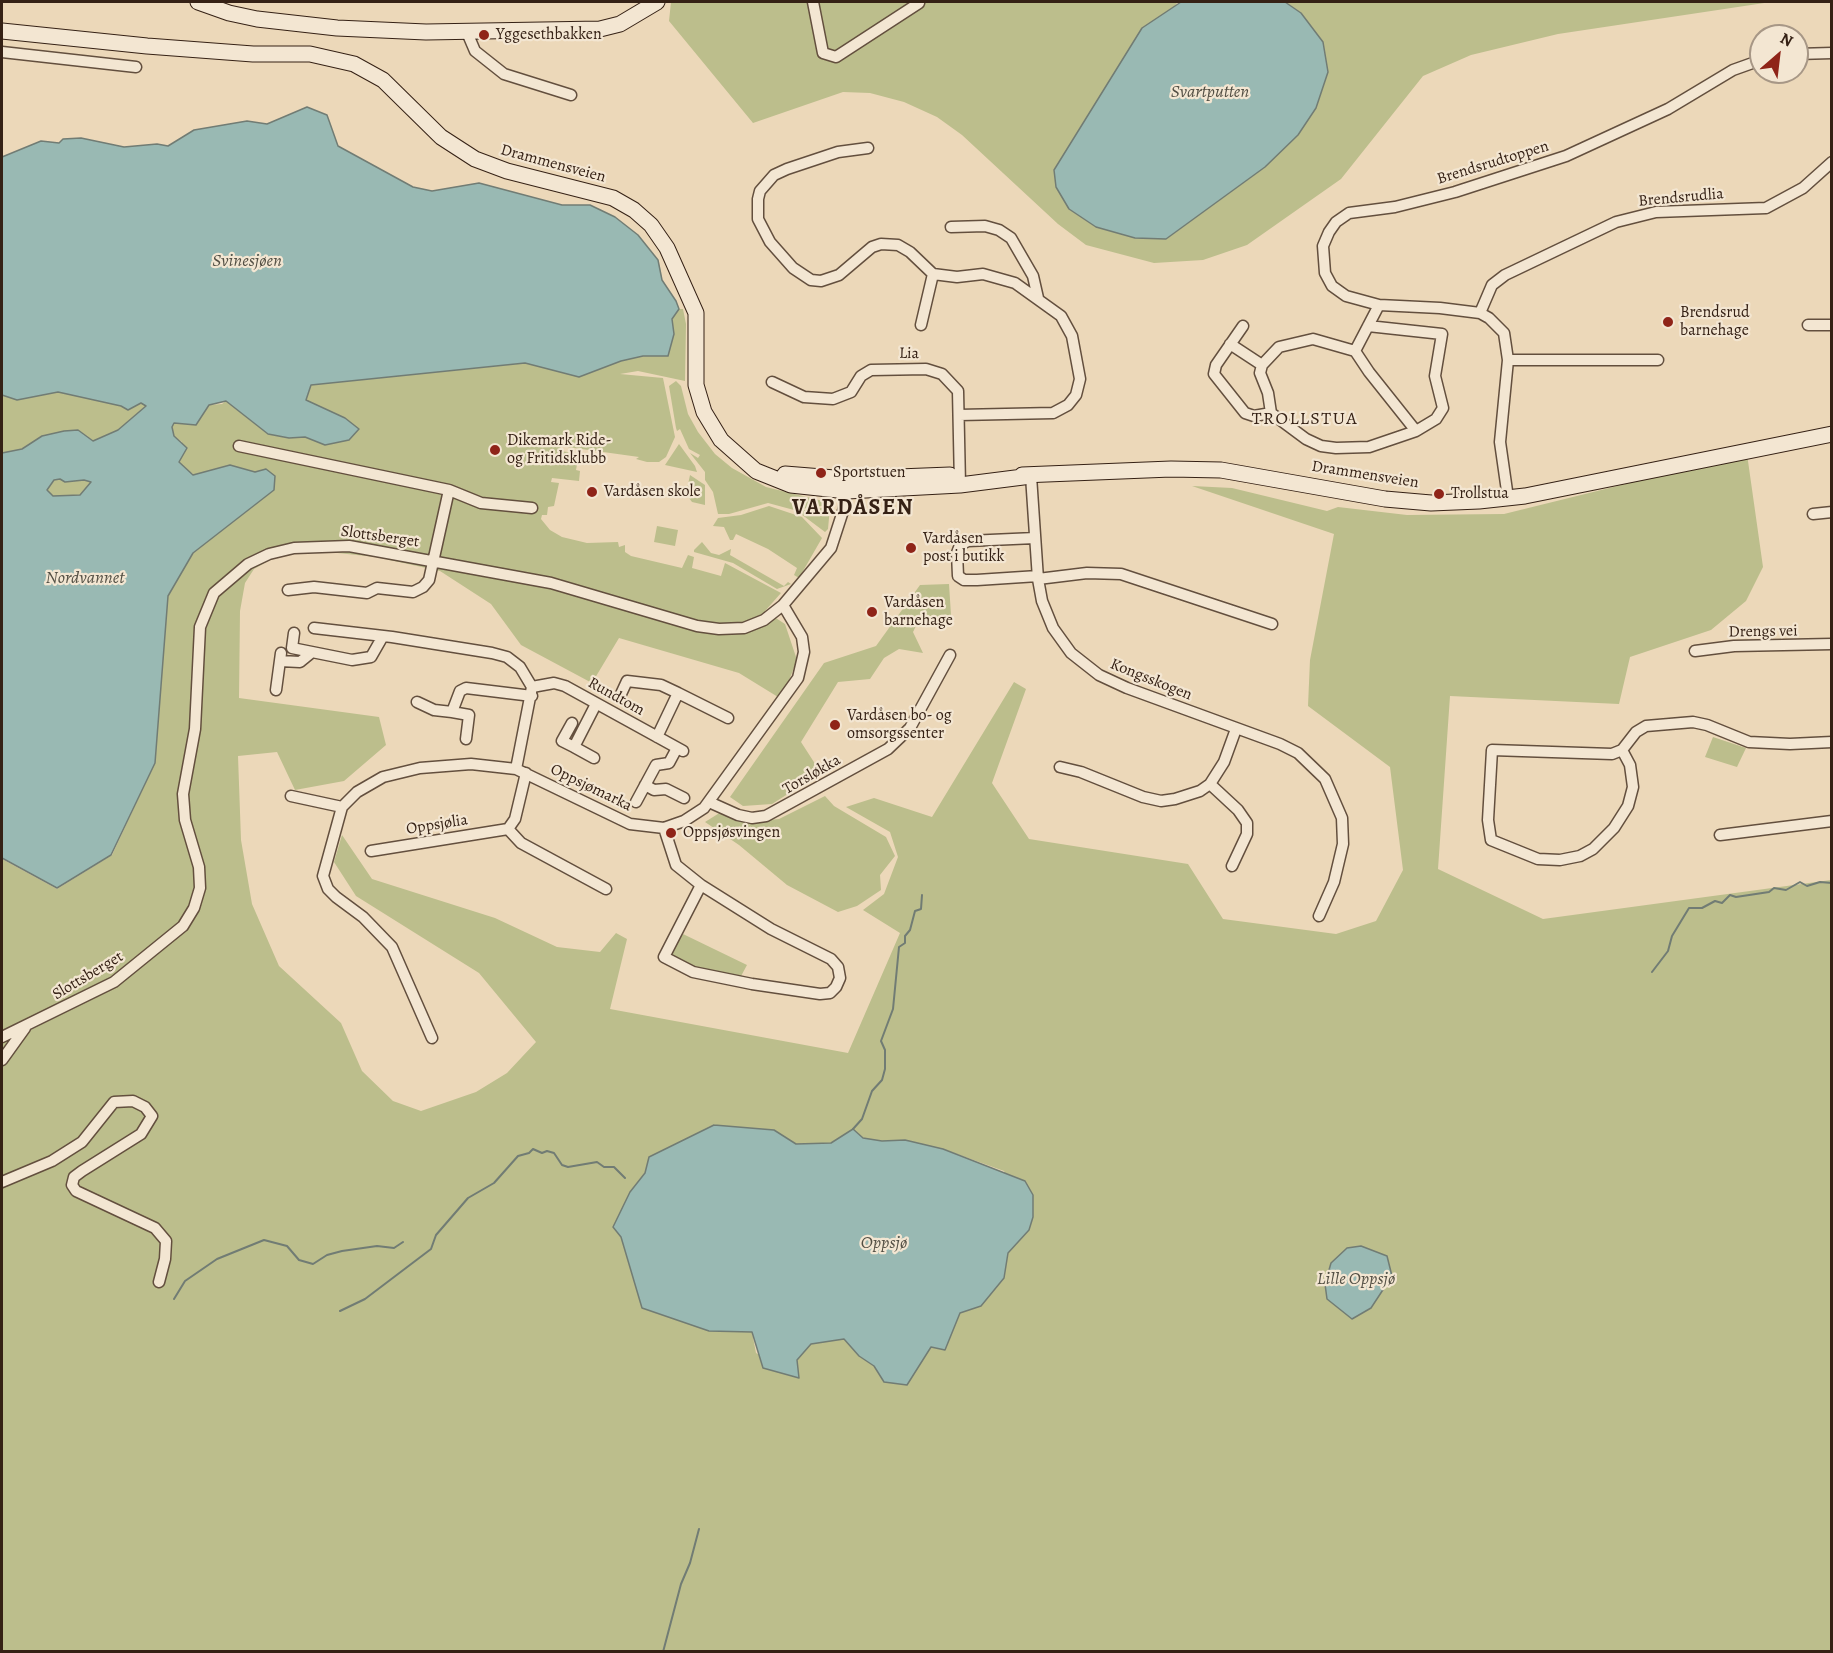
<!DOCTYPE html>
<html>
<head>
<meta charset="utf-8">
<style>
  body { margin:0 }
  #map { position:relative; width:1833px; height:1653px; overflow:hidden; background:#ecd8b9; font-family:Alegreya,serif }
  canvas { display:block }
  .frame { position:absolute; inset:0; border:3px solid #352115; pointer-events:none }
  .north { position:absolute; left:1749px; top:24px; width:60px; height:60px; box-sizing:border-box; background:#f3e6d2; border:2px solid #a79786; border-radius:50%; rotate:28deg; font-size:16px; font-weight:700; line-height:24px; text-align:center; color:#352115 }
  .north::after { content:''; display:block; margin:auto; width:21px; height:27px; background:#8f2418; clip-path:polygon(50% 0,100% 100%,50% 72%,0 100%) }
</style>
</head>
<body>
<div id="map">
<canvas width="1833" height="1653"></canvas>
<div class="frame"></div>
<div class="north">N</div>
</div>
<script>
const c = document.querySelector('canvas').getContext('2d');
c.lineJoin = 'round';
function fillPath(path, color) {
  c.fillStyle = color;
  c.fill(path, 'evenodd');
}
function toPath(rows) {
  const path = new Path2D();
  for (const r of rows) {
    path.moveTo(r[0], r[1]);
    for (let i = 2; i < r.length; i += 2) path.lineTo(r[i], r[i + 1]);
  }
  return path;
}
function trace(path, color, width, dash) {
  c.strokeStyle = color;
  c.lineWidth = width;
  c.lineCap = dash ? 'butt' : 'round';
  c.setLineDash(dash || []);
  c.stroke(path);
}
function label(font, color, halo, rows, align = 'center') {
  c.font = font + ' Alegreya,serif';
  c.lineWidth = 4.5;
  c.setLineDash([]);
  c.textBaseline = 'middle';
  c.strokeStyle = halo;
  c.fillStyle = color;
  for (const [text, x, y, turn = 0] of rows) {
    c.save();
    c.translate(x, y);
    c.rotate((+turn || 0) * Math.PI / 180);
    c.textAlign = isNaN(turn) ? turn : align;
    if (halo) c.strokeText(text, 0, 0);
    c.fillText(text, 0, 0);
    c.restore();
  }
}
fillPath(toPath([
  [671,2,1181,2,1177,3,1054,171,1069,209,1096,227,1135,238,1166,239,1265,167,1301,13,1285,2,1771,2,1558,34,1471,55,1423,76,1341,179,1247,245,1203,260,1154,263,1086,245,1058,224,962,135,937,117,904,102,870,93,843,92,753,123,669,21],
  [679,309,683,309,686,324,685,381,638,371,620,374,663,378,675,437,666,457,659,462,647,462,636,459,639,457,560,446,561,451,579,454,576,470,580,471,579,481,552,478,551,482,559,483,554,506,548,507,547,515,542,515,541,519,550,530,562,537,587,543,618,542,619,547,625,545,625,552,631,556,682,568,688,555,694,557,692,568,721,576,725,563,781,593,765,611,785,624,797,660,788,683,778,697,739,673,619,638,592,683,521,645,491,604,440,571,376,557,328,552,295,553,272,559,254,569,245,583,240,611,239,698,379,717,386,745,344,781,295,790,277,752,238,756,241,840,252,904,279,966,341,1023,362,1071,393,1101,421,1111,476,1092,507,1073,536,1042,479,973,356,896,334,862,342,835,372,879,495,918,557,947,600,952,616,933,627,939,610,1009,848,1053,900,933,863,910,884,894,898,857,890,832,846,807,874,798,932,817,1014,682,1026,689,992,783,1029,839,1188,864,1223,919,1336,934,1376,921,1403,870,1390,767,1308,706,1310,660,1334,534,1192,486,1232,488,1327,511,1338,507,1407,515,1504,514,1747,454,1763,567,1746,601,1711,630,1630,657,1619,704,1450,696,1438,869,1543,919,1831,880,1831,1651,2,1651,2,859,57,889,112,855,155,763,167,596,193,553,274,490,255,472,230,465,194,475,178,462,182,442,174,436,172,427,174,423,196,425,209,405,222,404,226,401,268,434,288,438,305,436,325,445,349,440,358,429,345,418,306,400,311,385,526,363,579,377,621,361,643,356,668,355,674,334,672,319],
  [853,1129,863,1138,882,1141,905,1140,943,1149,1004,1171,1029,1230,1008,1253,1004,1278,981,1306,960,1313,945,1350,931,1347,884,1382,874,1366,859,1356,844,1339,811,1343,797,1360,799,1377,756,1353,752,1332,709,1331,643,1308,621,1237,630,1192,645,1173,649,1157,774,1130,796,1144,831,1143],
  [676,381,681,386,688,414,698,432,715,454,732,468,766,487,823,501,828,505,794,510,768,503,729,514,718,514,713,492,705,480,705,472,690,453,698,458,700,455,689,449,680,429,677,431,676,428,669,386],
  [58,392,121,406,128,410,141,403,147,405,118,430,93,441,78,430,42,436,22,449,2,453,2,395,17,400],
  [679,444,695,466,697,472,665,465],
  [690,475,705,485,705,505,692,502,686,494],
  [60,479,65,482,84,480,91,482,80,495,54,497,47,490,54,480],
  [769,506,802,517,822,538,799,578,794,575,797,568,768,549,736,534,733,540,730,540,724,527,713,526,718,518,741,515],
  [830,507,828,529,825,532,797,511],
  [657,526,678,530,675,546,654,542],
  [702,542,711,553,719,555,731,549,730,555,784,586,788,582,791,584,777,589,733,563,694,552,694,550],
  [949,584,951,615,919,620,913,632,923,653,899,649,884,658,870,679,838,682,801,742,821,773,772,804,743,806,730,797,824,663,876,646,920,585],
  [1713,737,1746,748,1737,767,1705,757],
  [825,796,834,806,886,837,895,856,880,875,881,890,857,906,838,912,787,885,739,845,705,822,721,812,758,821,779,819],
  [683,934,747,965,740,978,693,968,670,956]
]), '#bcbe8c');
const water = toPath([
  [1181,2,1285,2,1301,13,1323,42,1328,72,1316,108,1298,135,1265,167,1166,239,1135,238,1096,227,1069,209,1056,187,1054,170,1142,28,1181,2],
  [307,107,327,115,338,146,413,187,432,191,479,183,562,205,590,205,615,217,638,235,658,260,662,280,676,301,679,309,672,319,674,334,668,356,643,356,621,361,579,377,525,363,311,385,306,400,345,418,359,429,349,440,325,445,305,437,289,438,268,434,226,401,209,405,196,425,174,423,172,427,174,436,187,448,179,462,193,475,230,465,255,472,266,469,275,476,274,490,193,553,168,596,155,763,111,855,57,888,2,858,2,453,22,449,42,436,64,431,78,430,93,441,118,430,146,406,141,403,128,410,121,406,58,392,17,400,2,395,2,157,41,141,59,143,63,139,81,138,124,147,157,144,168,146,194,130,247,121,267,124,307,107],
  [60,479,65,482,84,480,91,482,80,495,53,496,47,490,54,480,60,479],
  [714,1125,774,1130,796,1144,831,1143,853,1129,863,1138,882,1141,905,1140,943,1149,1025,1181,1033,1195,1033,1217,1029,1230,1008,1253,1004,1278,981,1306,960,1313,945,1350,931,1347,907,1385,884,1382,874,1366,859,1356,844,1339,811,1344,797,1360,799,1378,763,1368,752,1332,709,1331,642,1308,621,1237,613,1227,630,1192,645,1173,649,1157,714,1125],
  [1361,1246,1387,1256,1392,1276,1371,1308,1352,1319,1327,1299,1325,1284,1331,1263,1347,1248,1361,1246]
]);
fillPath(water, '#99b9b3');
trace(water, '#717c74', 1.5);
trace(toPath([
  [1652,972,1668,951,1672,936,1689,908,1702,908,1715,901,1722,903,1730,895,1736,897,1769,892,1774,888,1786,890,1800,882,1807,886,1820,882,1832,883],
  [853,1129,862,1119,872,1091,882,1080,885,1069,885,1050,881,1041,893,1009,899,947,905,943,905,936,910,930,915,911,921,909,922,895],
  [174,1299,185,1281,217,1259,264,1240,287,1246,299,1260,313,1264,327,1255,342,1251,377,1246,394,1248,403,1242],
  [340,1311,365,1299,431,1249,436,1235,468,1198,494,1183,518,1156,529,1153,533,1149,542,1153,547,1151,554,1153,562,1165,568,1167,597,1162,604,1167,614,1167,625,1178],
  [663,1652,681,1584,690,1563,699,1529]
]), '#717c74', 2);
const minor = toPath([
  [813,2,823,53,836,57,919,3],
  [466,30,475,51,504,74,571,95],
  [2,52,136,67],
  [1797,54,1832,53],
  [868,148,838,152,787,169,774,175,760,191,758,199,758,219,770,242,793,268,811,280,821,281,839,275,872,247,881,244,898,245,910,252,933,274,957,277,983,274,1015,283,1061,316,1072,336,1080,379,1076,395,1068,405,1053,413,959,415],
  [951,227,985,226,999,230,1011,238,1033,276,1038,298],
  [1480,313,1492,285,1505,275,1616,222,1656,212,1766,208,1803,188,1832,162],
  [921,325,933,274],
  [1808,325,1832,325],
  [1243,326,1216,365,1214,374,1245,413,1254,416,1271,413],
  [1368,326,1442,334,1435,376,1443,408,1436,419,1416,431],
  [1230,344,1262,365],
  [1355,351,1313,339,1279,347,1262,365,1260,373,1268,393,1271,413,1306,439,1321,446,1336,448,1369,447,1416,431,1369,372,1355,351,1379,305],
  [1508,360,1658,360],
  [772,382,804,397,833,399,851,392,861,376,871,370,926,369,942,374,958,391,960,485],
  [239,446,449,490,481,503,532,508],
  [1031,476,1038,579,1087,573,1121,574,1272,624],
  [1508,498,1500,442,1508,360,1504,333,1489,318,1480,313,1440,308,1379,305,1346,296,1332,286,1325,273,1323,246,1329,232,1336,222,1349,213,1395,207,1455,192,1566,156,1668,109,1733,70,1761,60],
  [1813,514,1832,512],
  [1035,538,968,541,960,545,957,553,958,576,964,580,977,580,1038,576],
  [1038,579,1042,601,1053,628,1071,653,1099,675,1127,688,1280,744,1298,753,1325,779,1342,818,1343,844,1334,882,1319,916],
  [288,590,314,587,367,593,377,588,413,592,423,587,429,580,449,490],
  [314,628,392,637,492,653,507,657,520,667,532,687,516,769],
  [294,633,292,648,352,660,371,657,383,636],
  [1695,651,1734,646,1832,644],
  [280,661,300,662,311,653],
  [532,687,554,683,565,686,683,751],
  [276,690,281,653],
  [621,694,627,681,661,685,678,693],
  [417,702,434,710,452,712,460,691,466,688,532,696],
  [452,712,469,715,466,739],
  [572,723,562,741,574,747,596,704],
  [657,737,678,693,728,718],
  [574,747,594,758],
  [1622,750,1630,765,1633,787,1628,806,1614,828,1593,849,1580,856,1560,860,1538,859,1491,840,1488,820,1492,750,1612,754,1622,750,1636,732,1646,726,1693,722,1707,725,1749,742,1790,744,1832,742],
  [1060,767,1081,772,1143,797,1161,801,1175,799,1200,791,1210,784,1224,762,1236,729],
  [1210,784,1238,810,1247,823,1247,834,1232,866],
  [645,785,654,790,666,789,684,798],
  [291,796,342,807],
  [636,802,656,765,669,763,677,748],
  [709,802,738,815,752,818,766,816,888,749,910,728,950,655],
  [664,828,676,865,701,885,664,957,693,972,752,984,820,994,830,993,836,987,840,978,838,967,831,959,771,929,701,885],
  [508,829,515,819,526,773],
  [1720,835,1832,821],
  [371,851,508,829,521,843,606,889],
  [2,1037,114,982,183,926,194,908,200,888,199,867,185,820,183,794,195,729,200,627,214,593,248,564,269,554,294,548,349,546,551,583,697,626,719,629,744,628,764,620,783,605,831,548,844,508,847,487],
  [432,1038,392,947,363,917,336,897,328,889,323,876,342,807,357,792,383,777,420,768,471,764,516,769,630,824,664,828,684,821,704,808,798,678,804,652,802,637,783,605],
  [2,1060,25,1028],
  [2,1182,52,1161,82,1142,114,1102,133,1101,145,1107,152,1116,141,1134,82,1171,74,1177,72,1185,76,1191,155,1228,166,1241,165,1259,159,1282]
]);
const secondary = toPath([
  [198,2,229,13,257,19,337,28,426,32,600,29,620,24,657,2],
  [2,31,147,46,253,54,310,54,354,64,383,80,441,137,475,159,507,171,613,198,634,210,651,225,667,248,696,313,696,385,704,412,721,440,756,471,791,485,847,491,960,485,1031,476],
  [785,474,847,479,950,475],
  [1022,475,1171,469,1221,470,1385,499,1431,503,1479,501,1525,496,1832,434]
]);
trace(minor, '#634f3e', 13);
trace(secondary, '#352115', 17);
trace(minor, '#f3e6d2', 10);
trace(secondary, '#f3e6d2', 15);
for (const [x, y, r, color] of [
  [484,35,6,"#8f2418"],
  [1668,322,6,"#8f2418"],
  [495,450,6,"#8f2418"],
  [821,473,6,"#8f2418"],
  [592,492,6,"#8f2418"],
  [1439,494,6,"#8f2418"],
  [911,548,6,"#8f2418"],
  [872,612,6,"#8f2418"],
  [835,725,6,"#8f2418"],
  [671,833,6,"#8f2418"]
]) {
  const dot = new Path2D();
  dot.arc(x, y, r, 0, 2 * Math.PI);
  c.fillStyle = color;
  c.fill(dot);
  trace(dot, '#f3e6d2', 2);
}
label('16px', '#352115', '#f3e6d2', [
  ["Yggesethbakken",496,35],
  ["Brendsrud",1680,313],
  ["barnehage",1680,331],
  ["Dikemark Ride-",507,441],
  ["og Fritidsklubb",507,459],
  ["Sportstuen",833,473],
  ["Vardåsen skole",604,492],
  ["Trollstua",1451,494],
  ["Vardåsen",923,539],
  ["post i butikk",923,557],
  ["Vardåsen",884,603],
  ["barnehage",884,621],
  ["Vardåsen bo- og",847,716],
  ["omsorgssenter",847,734],
  ["Oppsjøsvingen",683,833]
], 'left');
label('16px', '#352115', '#f3e6d2', [
  ["Brendsrudtoppen",1493,163,-17],
  ["Drammensveien",553,164,15],
  ["Brendsrudlia",1681,198,-5],
  ["Lia",909,354,1],
  ["Drammensveien",1365,475,9],
  ["Slottsberget",380,537,8],
  ["Drengs vei",1763,632,-1],
  ["Kongsskogen",1151,680,22],
  ["Rundtom",616,697,29],
  ["Torsløkka",812,775,-30],
  ["Oppsjømarka",591,788,26],
  ["Oppsjølia",437,825,-9],
  ["Slottsberget",88,976,-31]
]);
label('italic 18px', '#534f44', '#f3e6d2', [
  ["Svartputten",1210,93],
  ["Svinesjøen",247,262],
  ["Nordvannet",85,579],
  ["Oppsjø",884,1244],
  ["Lille Oppsjø",1356,1280]
]);
c.letterSpacing = '1.5px';
label('18px', '#352115', '#f3e6d2', [
  ["TROLLSTUA",1305,420]
]);
c.letterSpacing = '0px';
c.letterSpacing = '1.5px';
label('bold 22px', '#352115', '#f3e6d2', [
  ["VARDÅSEN",853,509]
]);
c.letterSpacing = '0px';
</script>
</body>
</html>
